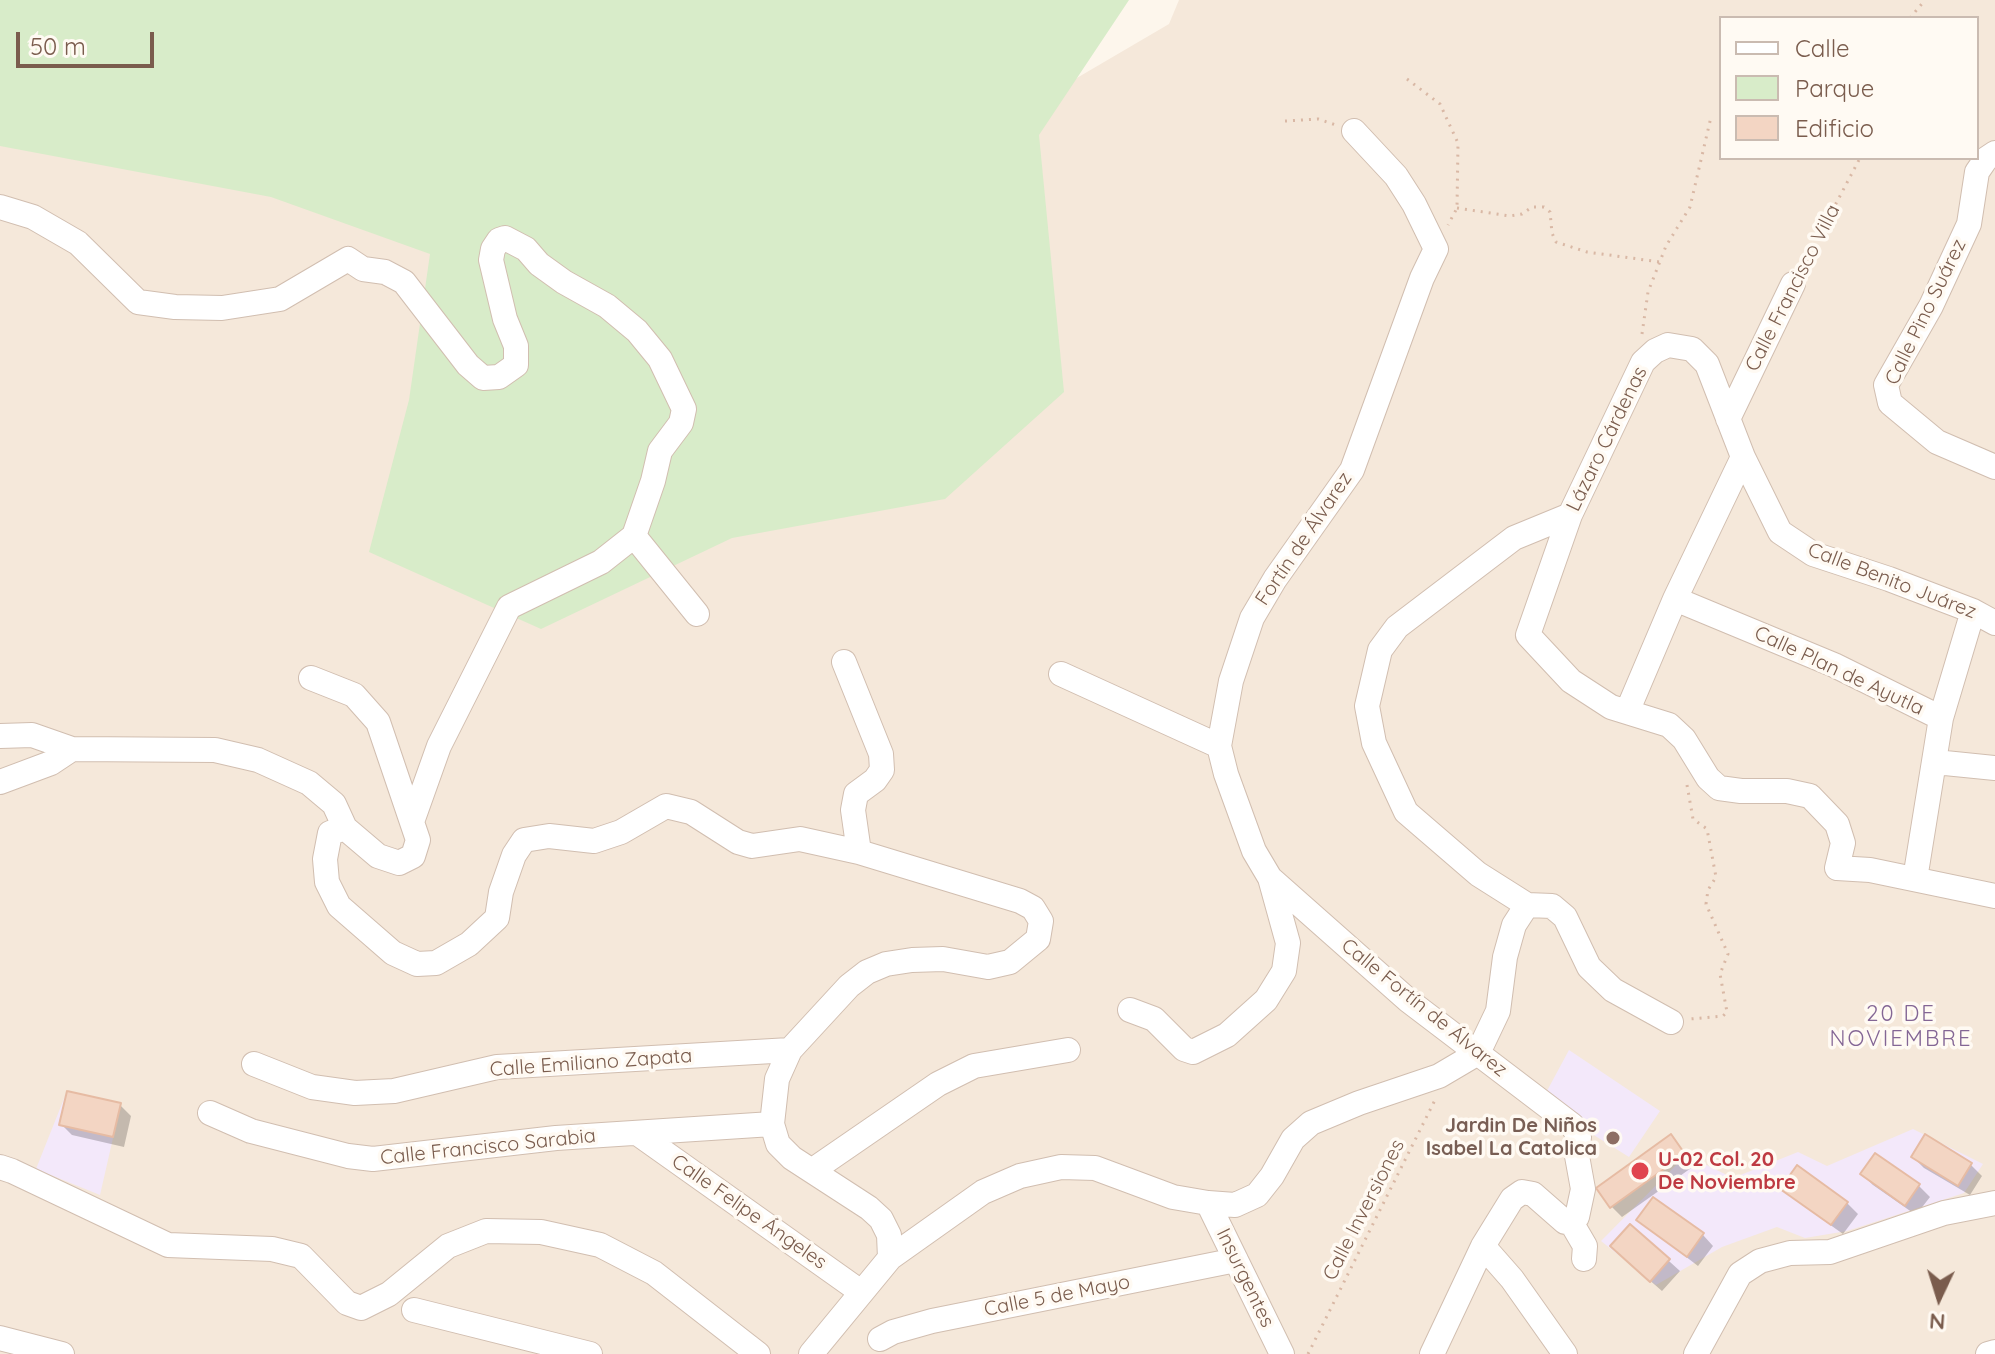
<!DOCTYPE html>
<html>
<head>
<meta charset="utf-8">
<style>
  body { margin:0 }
  #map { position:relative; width:1995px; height:1354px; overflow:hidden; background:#fdf6ec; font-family:Quicksand,sans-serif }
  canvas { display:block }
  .legend { position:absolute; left:1719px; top:16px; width:260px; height:144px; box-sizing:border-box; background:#fffaf3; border:2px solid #cabbb1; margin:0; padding:10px 14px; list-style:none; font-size:24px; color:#7a5c4d }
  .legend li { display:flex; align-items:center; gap:16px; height:40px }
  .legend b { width:40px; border:2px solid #cabbb1 }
  .north { position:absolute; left:1899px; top:1258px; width:80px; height:80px; -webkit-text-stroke:6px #fffaf3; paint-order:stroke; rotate:184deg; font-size:22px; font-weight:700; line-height:32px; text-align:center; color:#7a5c4d }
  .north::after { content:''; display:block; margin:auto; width:28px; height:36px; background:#7a5c4d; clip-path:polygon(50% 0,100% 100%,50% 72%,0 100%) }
  .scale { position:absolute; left:16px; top:32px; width:138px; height:36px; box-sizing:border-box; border:4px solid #7a5c4d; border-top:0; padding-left:10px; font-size:24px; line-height:28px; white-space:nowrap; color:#7a5c4d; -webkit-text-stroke:6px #fffaf3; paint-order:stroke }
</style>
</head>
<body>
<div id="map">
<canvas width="1995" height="1354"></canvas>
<ul class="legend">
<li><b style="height:10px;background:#fff"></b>Calle</li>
<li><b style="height:22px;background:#d8ecc9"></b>Parque</li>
<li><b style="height:22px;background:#f3d5c3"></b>Edificio</li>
</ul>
<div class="north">N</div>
<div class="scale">50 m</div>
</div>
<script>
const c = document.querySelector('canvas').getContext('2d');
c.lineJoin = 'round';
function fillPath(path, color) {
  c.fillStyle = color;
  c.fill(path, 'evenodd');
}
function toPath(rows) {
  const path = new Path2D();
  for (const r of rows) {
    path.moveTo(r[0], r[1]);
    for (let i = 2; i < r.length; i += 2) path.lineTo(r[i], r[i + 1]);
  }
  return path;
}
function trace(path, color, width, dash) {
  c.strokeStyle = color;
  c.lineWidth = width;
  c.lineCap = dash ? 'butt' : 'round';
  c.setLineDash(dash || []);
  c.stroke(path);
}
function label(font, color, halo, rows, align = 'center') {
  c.font = font + ' Quicksand,sans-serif';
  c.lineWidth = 7;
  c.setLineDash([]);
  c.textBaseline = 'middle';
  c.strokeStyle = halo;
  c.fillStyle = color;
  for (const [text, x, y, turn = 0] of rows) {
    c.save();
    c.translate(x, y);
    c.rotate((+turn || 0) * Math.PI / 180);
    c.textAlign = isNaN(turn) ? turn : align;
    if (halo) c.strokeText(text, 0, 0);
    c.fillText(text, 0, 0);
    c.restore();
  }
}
fillPath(toPath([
  [0,0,749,270,1169,24,1179,0,1995,0,1995,1354,0,1354],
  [1721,18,1977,18,1977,158,1721,158]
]), '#f5e8da');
fillPath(toPath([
  [1569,1050,1660,1111,1629,1157,1541,1102],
  [67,1091,121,1103,100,1195,36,1169],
  [1913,1129,1983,1164,1964,1193,1847,1231,1805,1238,1777,1227,1722,1247,1656,1285,1601,1241,1686,1155,1733,1178,1798,1152,1827,1166]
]), '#f3e8fa');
fillPath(toPath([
  [0,0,1129,0,1039,135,1064,392,945,499,732,538,541,629,369,552,409,400,430,254,271,197,0,146]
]), '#d8ecc9');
fillPath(toPath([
  [120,1105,131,1116,124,1147,72,1135,61,1124],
  [1670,1137,1694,1166,1622,1217,1612,1207],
  [1926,1137,1971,1165,1982,1176,1970,1195,1924,1168,1913,1157],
  [1876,1155,1919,1186,1930,1197,1916,1215,1873,1185,1862,1174],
  [1783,1188,1847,1203,1858,1214,1843,1234,1794,1199],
  [1638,1220,1703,1235,1713,1246,1698,1266],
  [1630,1226,1680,1271,1662,1291,1623,1257]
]), '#0003');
const building = toPath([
  [67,1091,121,1103,113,1137,59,1125,67,1091],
  [1671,1134,1685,1154,1610,1208,1596,1188,1671,1134],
  [1925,1134,1972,1163,1958,1186,1911,1157,1925,1134],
  [1875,1153,1920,1184,1905,1206,1860,1174,1875,1153],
  [1797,1165,1848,1202,1831,1225,1780,1189,1797,1165],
  [1653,1197,1704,1233,1687,1257,1636,1220,1653,1197],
  [1630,1224,1670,1259,1650,1282,1610,1246,1630,1224]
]);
fillPath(building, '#f3d5c3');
trace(building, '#e6bba3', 2);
const minor = toPath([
  [1354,131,1396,176,1414,204,1436,249,1422,278,1352,470,1275,579,1252,618,1231,681,1219,746,1226,774,1254,851,1270,878,1409,1001,1572,1125,1579,1137,1577,1156,1583,1189,1577,1217,1571,1222,1565,1222,1533,1194,1522,1192,1512,1199,1483,1246,1432,1354],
  [1995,153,1986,159,1977,172,1969,224,1931,306,1886,385,1890,403,1937,442,1995,467],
  [0,207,33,217,78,243,138,302,175,307,222,308,280,299,348,259,363,269,385,272,404,282,468,365,483,378,499,377,516,365,516,346,505,319,491,260,493,249,499,240,505,238,526,249,539,264,564,282,607,306,637,331,660,359,684,409,681,423,660,451,653,481,634,536,601,562,509,607,439,746,413,819],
  [1728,419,1793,284],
  [1570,515,1514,538,1397,627,1380,650,1367,706,1374,743,1406,812,1478,874,1527,905,1552,906,1565,917,1589,967,1613,990,1671,1022],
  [634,536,697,614],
  [1675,599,1834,665,1941,718],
  [1995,623,1973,611,1889,579,1813,554,1780,532,1743,457,1707,364,1692,349,1668,345,1655,351,1643,362,1570,515,1528,635,1571,681,1611,707,1669,725,1684,739,1708,778,1719,788,1741,791,1787,791,1810,796,1837,824,1843,843,1837,868,1870,870,1995,896],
  [844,662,881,754,882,770,875,780,856,794,853,810,859,852],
  [1061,674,1219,746],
  [311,678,354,695,378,722,418,840,413,856,399,863,378,856,345,828,330,833,325,859,327,882,339,906,393,953,417,964,436,963,469,944,497,918,501,892,514,855,524,840,549,836,594,841,621,832,666,806,691,812,738,842,752,846,800,839,859,852,1020,901,1033,908,1041,921,1038,939,1010,962,988,967,943,959,912,960,886,964,867,972,849,986,790,1050,777,1079,772,1124,778,1144,792,1158,869,1208,881,1219,889,1235,890,1258],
  [1627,712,1675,599,1743,457],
  [0,736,32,735,72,749,215,750,258,760,309,783,334,804,345,828],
  [1935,762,1995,768],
  [0,782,51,763,72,749],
  [1915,879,1941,718,1973,611],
  [1130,1010,1154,1019,1184,1049,1193,1052,1227,1035,1266,1000,1284,971,1288,943,1270,878],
  [254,1064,312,1087,355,1093,394,1091,497,1067,790,1050],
  [210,1113,251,1131,348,1156,373,1159,556,1138,772,1124],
  [637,1133,861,1292],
  [0,1167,12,1171,168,1245,272,1249,301,1256,347,1303,361,1308,389,1294,448,1246,486,1231,541,1232,600,1245,654,1273,758,1354],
  [813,1170,938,1084,974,1066,1068,1050],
  [1208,1203,1282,1354],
  [1571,1222,1585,1246,1584,1259],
  [1483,1246,1512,1279,1565,1354],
  [414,1310,590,1354],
  [0,1338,62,1354],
  [880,1339,893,1332,932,1321,1236,1260],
  [811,1354,890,1258,983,1192,1020,1176,1061,1167,1095,1168,1173,1197,1208,1203,1235,1205,1257,1195,1272,1176,1293,1139,1311,1123,1359,1103,1439,1076,1478,1053,1498,1011,1505,957,1514,925,1527,905],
  [1696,1354,1740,1274,1760,1261,1790,1253,1830,1252,1944,1213,1995,1203],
  [1988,1354,1995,1352]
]);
trace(minor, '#d1beb0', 26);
trace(toPath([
  [1910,18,1925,0],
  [1407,79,1440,104,1458,143,1457,208,1448,225],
  [1285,121,1318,119,1336,125],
  [1457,208,1510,216,1522,214,1532,207,1544,207,1550,212,1552,233,1556,242,1587,252,1660,262],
  [1802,268,1860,158],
  [1642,334,1648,292,1666,246,1690,207,1711,117],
  [1687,785,1693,819,1707,829,1716,877,1708,890,1706,904,1728,954,1720,974,1727,1012,1723,1016,1690,1019],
  [1308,1354,1435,1100]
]), '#d9b8a5', 3, [2, 6]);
trace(minor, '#fff', 24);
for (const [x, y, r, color] of [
  [1613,1138,8,"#8d6e63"],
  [1640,1171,10,"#e0444e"]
]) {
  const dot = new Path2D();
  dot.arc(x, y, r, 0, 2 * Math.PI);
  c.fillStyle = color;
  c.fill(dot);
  trace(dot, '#fffaf3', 3);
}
label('20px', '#7a5c4d', '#fffaf3', [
  ["Calle Francisco Villa",1793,288,-63],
  ["Calle Pino Suárez",1926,312,-64],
  ["Lázaro Cárdenas",1607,439,-64],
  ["Fortín de Álvarez",1304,539,-56],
  ["Calle Benito Juárez",1892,581,21],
  ["Calle Plan de Ayutla",1839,671,25],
  ["Calle Fortín de Álvarez",1424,1008,39],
  ["Calle Emiliano Zapata",591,1063,-4],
  ["Calle Francisco Sarabia",488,1147,-6],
  ["Calle Inversiones",1364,1210,-63],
  ["Calle Felipe Ángeles",749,1212,35],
  ["Insurgentes",1245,1278,64],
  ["Calle 5 de Mayo",1057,1296,-11]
]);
label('bold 20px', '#785e54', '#fffaf3', [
  ["Jardin De Niños",1597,1126],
  ["Isabel La Catolica",1597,1149]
], 'right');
label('bold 20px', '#be3a42', '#fffaf3', [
  ["U-02 Col. 20",1658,1160],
  ["De Noviembre",1658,1183]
], 'left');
c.letterSpacing = '2px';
label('22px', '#846695', '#fffaf3', [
  ["20 DE",1901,1014],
  ["NOVIEMBRE",1901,1039]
]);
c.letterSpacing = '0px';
</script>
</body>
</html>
